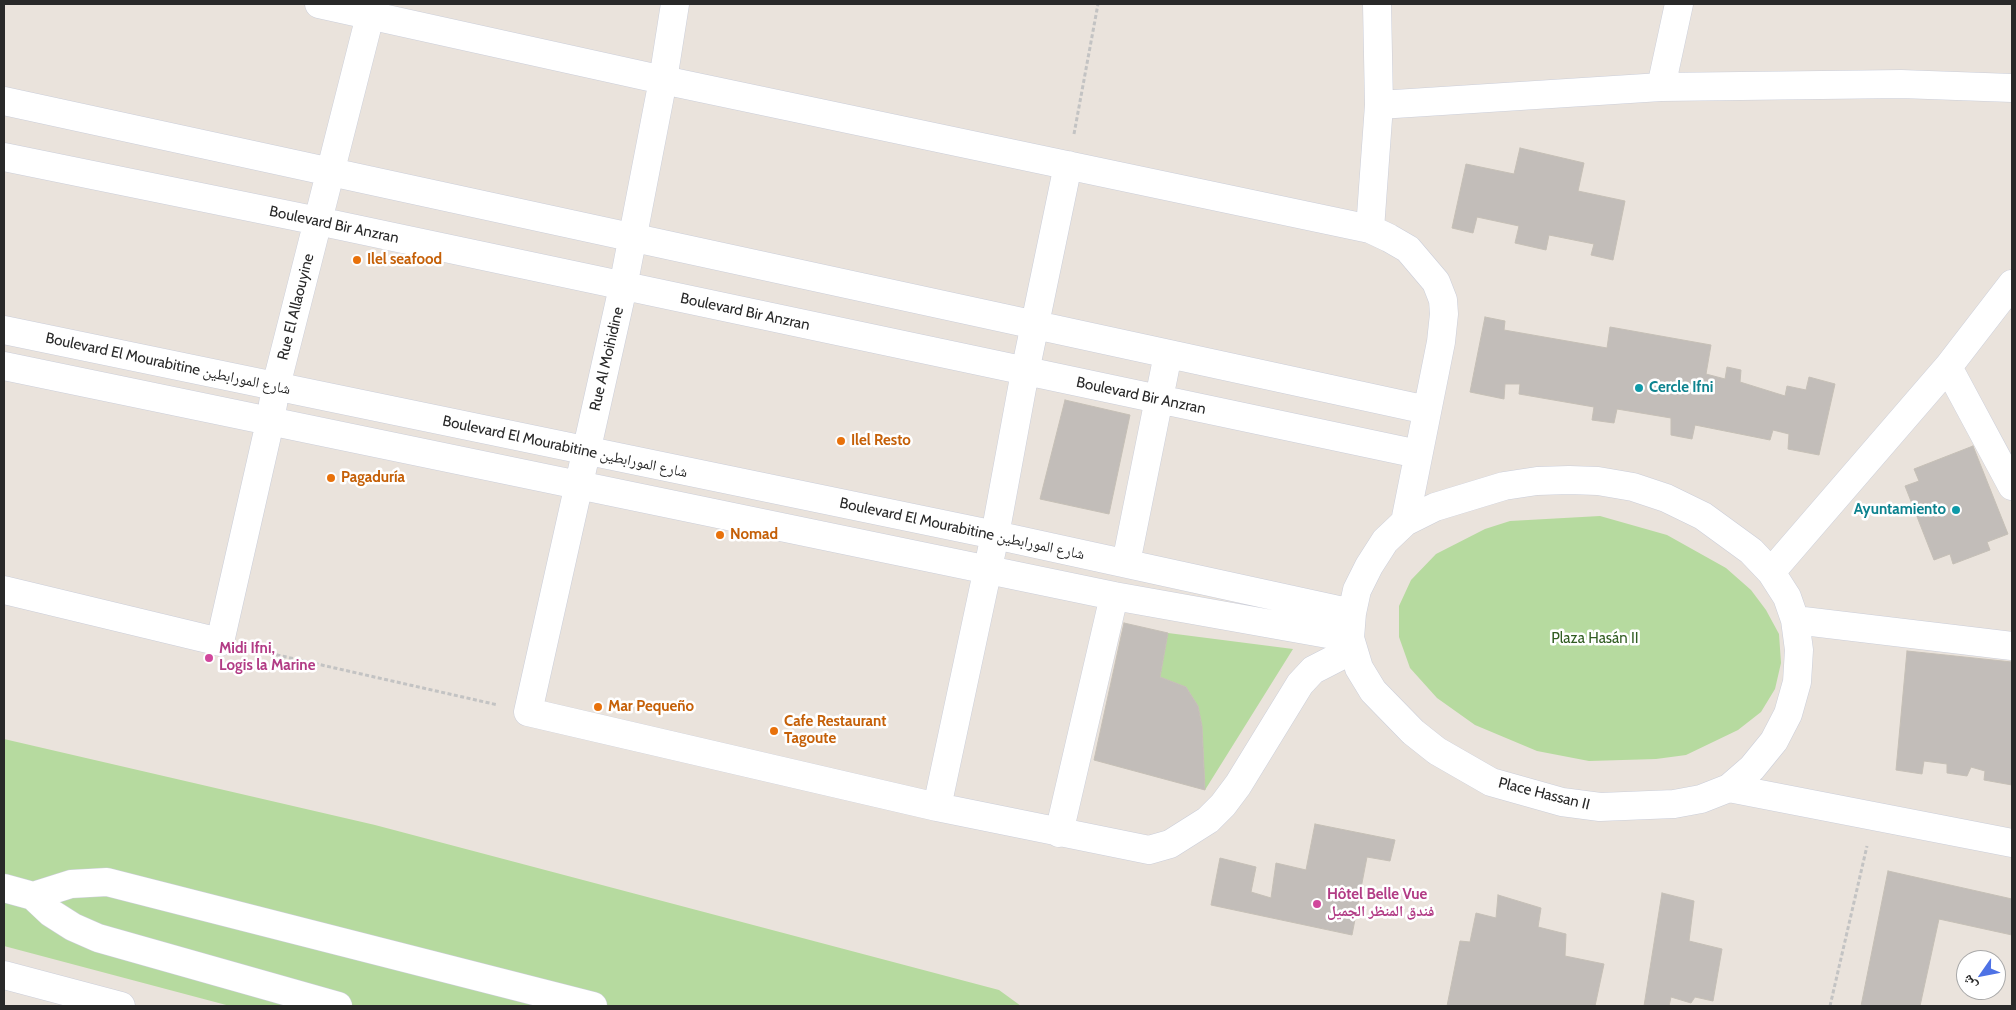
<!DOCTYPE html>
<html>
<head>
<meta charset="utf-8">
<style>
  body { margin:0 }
  #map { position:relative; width:2016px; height:1010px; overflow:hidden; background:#eae3dc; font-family:Cabin,"Noto Naskh Arabic",sans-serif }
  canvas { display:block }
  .frame { position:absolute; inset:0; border:5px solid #292929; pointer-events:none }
  .north { position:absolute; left:1956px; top:950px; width:50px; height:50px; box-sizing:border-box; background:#fff; border:1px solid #a9a9a9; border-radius:50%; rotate:237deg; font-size:14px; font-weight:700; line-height:20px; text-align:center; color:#292929 }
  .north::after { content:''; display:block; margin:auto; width:18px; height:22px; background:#4e72e5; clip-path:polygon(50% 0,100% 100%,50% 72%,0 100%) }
</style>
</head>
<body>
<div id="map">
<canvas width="2016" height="1010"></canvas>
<div class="frame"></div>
<div class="north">ش</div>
</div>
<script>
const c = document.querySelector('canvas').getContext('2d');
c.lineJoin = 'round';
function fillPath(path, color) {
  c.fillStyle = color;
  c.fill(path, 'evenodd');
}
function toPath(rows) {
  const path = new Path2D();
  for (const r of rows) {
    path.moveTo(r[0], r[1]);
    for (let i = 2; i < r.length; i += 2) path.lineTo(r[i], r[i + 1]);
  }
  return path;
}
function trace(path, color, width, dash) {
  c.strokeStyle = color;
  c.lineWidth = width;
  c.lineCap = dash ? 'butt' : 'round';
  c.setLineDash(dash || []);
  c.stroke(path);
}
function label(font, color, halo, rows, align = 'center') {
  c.font = font + ' Cabin,"Noto Naskh Arabic",sans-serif';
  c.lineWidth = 5;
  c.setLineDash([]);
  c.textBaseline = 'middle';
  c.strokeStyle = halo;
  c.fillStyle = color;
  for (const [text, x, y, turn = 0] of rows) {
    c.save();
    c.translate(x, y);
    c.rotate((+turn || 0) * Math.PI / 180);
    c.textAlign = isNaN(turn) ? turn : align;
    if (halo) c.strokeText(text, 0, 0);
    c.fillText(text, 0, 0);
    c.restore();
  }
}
fillPath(toPath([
  [1600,516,1667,535,1726,568,1751,590,1766,610,1779,634,1781,663,1775,689,1761,712,1738,730,1686,755,1656,759,1589,761,1537,751,1475,725,1437,698,1410,668,1399,637,1399,606,1411,580,1436,554,1485,529,1510,521],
  [1168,633,1293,649,1205,790,1202,726,1198,706,1186,687,1160,677],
  [4,739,375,825,999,990,1021,1006,230,1006,4,946]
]), '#b6da9f');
const building = toPath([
  [1520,148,1584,163,1578,191,1625,201,1613,260,1591,255,1594,244,1549,235,1546,250,1515,243,1519,226,1477,217,1473,233,1452,228,1466,164,1514,174,1520,148],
  [1485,317,1505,321,1504,330,1607,348,1610,327,1711,345,1706,374,1725,379,1727,367,1741,370,1740,382,1785,396,1787,386,1806,390,1809,377,1835,384,1819,455,1788,449,1789,434,1773,430,1770,440,1695,425,1692,439,1671,435,1671,418,1617,409,1614,423,1592,420,1594,407,1519,394,1520,384,1505,384,1504,399,1470,392,1485,317],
  [1065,400,1130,415,1109,514,1040,499,1065,400],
  [1973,446,2008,534,1987,542,1990,550,1953,564,1950,554,1934,560,1905,486,1919,481,1914,469,1973,446],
  [1124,623,1168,633,1160,677,1186,687,1198,706,1202,726,1205,790,1094,760,1124,623],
  [1907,651,2012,662,2012,785,1984,780,1985,771,1971,767,1967,776,1947,773,1947,764,1924,761,1922,774,1896,770,1907,651],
  [1315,824,1395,840,1390,861,1367,857,1352,935,1211,905,1220,858,1256,867,1251,892,1271,898,1276,863,1306,870,1315,824],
  [1888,871,2012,899,2012,935,1939,919,1920,1006,1861,1006,1888,871],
  [1662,893,1694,901,1689,941,1722,949,1713,1001,1695,997,1691,1003,1671,997,1669,1006,1644,1006,1662,893],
  [1498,895,1541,908,1538,927,1566,934,1565,956,1604,964,1595,1006,1447,1006,1460,941,1470,942,1476,913,1496,918,1498,895]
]);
fillPath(building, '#c2bdb9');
trace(building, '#c5bfb6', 1);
const minor = toPath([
  [319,4,663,80,1370,229,1389,238,1408,249,1436,282,1443,300,1444,314,1441,342,1405,522],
  [675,4,663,80,623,287,528,712,937,807,1149,850,1170,844,1208,820,1223,805,1238,785,1300,684,1313,670,1352,650],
  [1377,4,1379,105],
  [1661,87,1679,4],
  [4,101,1427,410],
  [4,157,318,221,1418,454],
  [1370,229,1379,105,1661,87,1901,84,2012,88],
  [4,330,995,535,1352,613],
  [4,366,1114,596,1350,638],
  [1948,367,2012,486],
  [1569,480,1598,481,1633,487,1666,498,1703,516,1751,551,1771,572,1787,597,1795,620,1799,650,1797,682,1788,714,1774,741,1752,768,1729,788,1701,799,1674,804,1600,807,1562,802,1491,782,1437,751,1413,732,1373,691,1359,668,1350,638,1352,613,1357,590,1369,566,1385,541,1405,522,1435,507,1504,486,1537,481,1569,480],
  [1126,563,1168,354],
  [1771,572,1948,367,2012,284],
  [4,590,220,642,270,422,276,386,373,4],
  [1795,620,2012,646],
  [1729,788,2012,843],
  [937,807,995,535,1025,372,1068,165],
  [1059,833,1114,596],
  [4,888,33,896,51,913,73,927,98,938,338,1006],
  [33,896,71,884,107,882,593,1006],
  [4,975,121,1006]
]);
trace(minor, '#cbced9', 29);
trace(toPath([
  [1074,134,1098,4],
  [251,649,498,705],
  [1830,1006,1867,846]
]), '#c3c3c3', 3, [4, 2.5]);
trace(minor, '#fff', 28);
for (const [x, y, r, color] of [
  [357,260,5,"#e8710a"],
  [1639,388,5,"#0f9aa8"],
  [841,441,5,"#e8710a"],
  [331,478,5,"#e8710a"],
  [1956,510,5,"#0f9aa8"],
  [720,535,5,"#e8710a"],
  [209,658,5,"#d1479c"],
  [598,707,5,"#e8710a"],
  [774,731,5,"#e8710a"],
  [1317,904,5,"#d1479c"]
]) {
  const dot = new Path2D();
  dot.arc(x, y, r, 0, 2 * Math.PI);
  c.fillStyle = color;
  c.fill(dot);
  trace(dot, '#fff', 2);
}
label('15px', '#292929', '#fff', [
  ["Boulevard Bir Anzran",334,225,12],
  ["Rue El Allaouyine",296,307,-76],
  ["Boulevard Bir Anzran",745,312,12],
  ["Rue Al Moihidine",607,359,-77],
  ["Boulevard El Mourabitine شارع المورابطين",168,364,12],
  ["Boulevard Bir Anzran",1141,396,12],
  ["Boulevard El Mourabitine شارع المورابطين",565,447,12],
  ["Boulevard El Mourabitine شارع المورابطين",962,529,12],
  ["Place Hassan II",1544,794,14]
]);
label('bold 15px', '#c56008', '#fff', [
  ["Ilel seafood",367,260],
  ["Ilel Resto",851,441],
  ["Pagaduría",341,478],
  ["Nomad",730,535],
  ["Mar Pequeño",608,707],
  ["Cafe Restaurant",784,722],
  ["Tagoute",784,739]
], 'left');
label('bold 15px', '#0d838f', '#fff', [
  ["Cercle Ifni",1649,388],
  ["Ayuntamiento",1946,510,"right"]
], 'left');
label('15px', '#315d22', '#fff', [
  ["Plaza Hasán II",1595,639]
]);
label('bold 15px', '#b23c85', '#fff', [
  ["Midi Ifni,",219,649],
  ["Logis la Marine",219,666],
  ["Hôtel Belle Vue",1327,895],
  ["فندق المنظر الجميل",1327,912]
], 'left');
</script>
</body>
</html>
